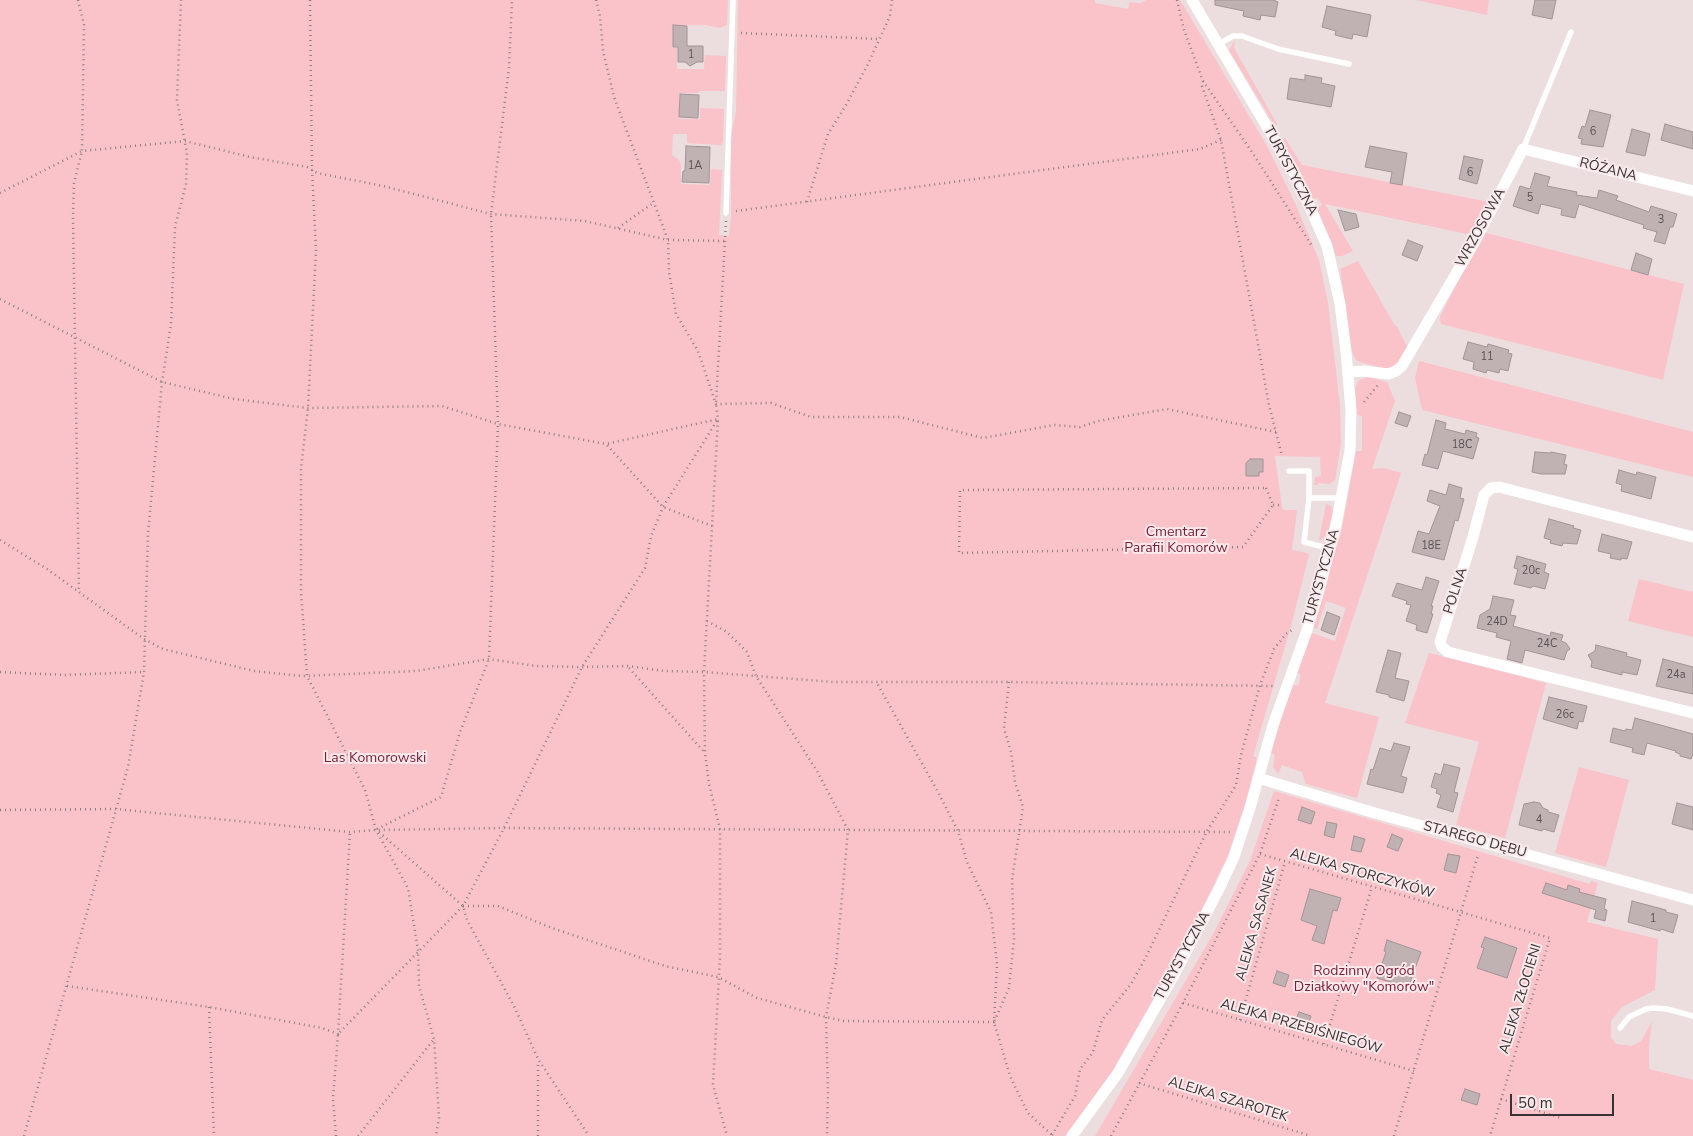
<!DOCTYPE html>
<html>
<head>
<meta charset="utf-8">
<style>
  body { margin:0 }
  #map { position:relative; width:1693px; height:1136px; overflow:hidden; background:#ecdddf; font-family:"Nunito Sans",sans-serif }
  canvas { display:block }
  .scale { position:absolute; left:1510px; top:1094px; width:104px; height:22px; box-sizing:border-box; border:2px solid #383233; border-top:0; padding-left:6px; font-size:15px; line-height:18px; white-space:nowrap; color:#383233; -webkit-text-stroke:4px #faeaec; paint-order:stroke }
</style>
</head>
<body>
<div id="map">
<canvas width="1693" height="1136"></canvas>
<div class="scale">50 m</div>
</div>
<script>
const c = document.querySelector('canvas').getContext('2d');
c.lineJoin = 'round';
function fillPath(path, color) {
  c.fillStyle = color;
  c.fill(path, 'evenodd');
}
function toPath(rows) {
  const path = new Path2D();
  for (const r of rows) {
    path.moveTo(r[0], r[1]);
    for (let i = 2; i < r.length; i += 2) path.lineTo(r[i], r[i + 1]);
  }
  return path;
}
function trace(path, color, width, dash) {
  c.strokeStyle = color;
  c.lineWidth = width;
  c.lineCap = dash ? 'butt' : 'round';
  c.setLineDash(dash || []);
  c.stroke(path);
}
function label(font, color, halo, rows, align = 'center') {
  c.font = font + ' "Nunito Sans",sans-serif';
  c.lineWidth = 4;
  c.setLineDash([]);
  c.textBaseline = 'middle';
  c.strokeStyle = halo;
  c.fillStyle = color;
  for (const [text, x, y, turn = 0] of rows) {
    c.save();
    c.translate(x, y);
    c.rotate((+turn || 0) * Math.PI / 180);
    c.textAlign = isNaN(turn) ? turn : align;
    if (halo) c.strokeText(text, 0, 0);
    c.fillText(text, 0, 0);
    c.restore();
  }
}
fillPath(toPath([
  [0,0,728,0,727,25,720,28,706,25,673,25,673,48,677,48,677,69,704,69,705,55,726,56,725,91,699,91,699,93,679,93,679,119,700,119,700,108,724,109,723,141,721,145,687,143,687,134,673,134,672,155,679,160,681,165,681,184,710,185,711,169,722,170,719,235,729,236,731,216,731,135,736,112,738,0,1095,0,1095,3,1128,9,1130,2,1141,3,1146,0,1180,0,1267,146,1295,203,1319,260,1328,303,1340,405,1341,444,1335,480,1330,484,1318,483,1318,485,1314,485,1315,477,1321,476,1320,457,1275,456,1282,507,1284,510,1297,510,1292,550,1307,553,1309,555,1291,626,1253,756,1257,758,1246,801,1228,855,1193,928,1107,1081,1065,1136,0,1136],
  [1416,0,1489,0,1487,15],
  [1235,40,1234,48,1277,124,1275,126,1229,50],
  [1285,138,1302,165,1489,202,1489,205,1472,235,1325,204,1353,251,1342,256,1336,256,1317,208,1322,205,1318,198,1313,199,1282,140],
  [1483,232,1684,284,1663,380,1441,324,1440,317],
  [1358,261,1394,324,1398,328,1400,333,1408,348,1398,364,1390,368,1383,368,1360,362,1356,360,1352,352,1340,269],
  [1419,361,1693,432,1693,477,1422,410,1415,378],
  [1368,377,1387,382,1395,401,1372,469,1384,468,1401,473,1325,703,1379,717,1357,798,1306,784,1302,772,1282,765,1278,774,1273,767,1275,755,1271,753,1292,684,1298,686,1301,675,1296,672,1312,633,1335,641,1346,608,1326,601,1317,629,1313,628,1342,528,1356,451,1362,451,1362,416,1357,415,1355,388,1359,380],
  [1326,504,1331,506,1333,511,1328,532,1321,540,1319,540],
  [1639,579,1693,592,1693,637,1628,621],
  [1429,653,1546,683,1505,838,1456,825,1479,742,1405,723],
  [1579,767,1629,780,1606,867,1555,853],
  [1274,791,1590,884,1591,881,1598,883,1587,922,1658,939,1655,990,1622,1007,1611,1021,1611,1038,1616,1044,1632,1046,1641,1041,1652,1022,1649,1045,1649,1069,1693,1080,1693,1136,1095,1136,1213,934,1250,861]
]), '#fac2c9');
const building = toPath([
  [1215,0,1273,0,1278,2,1275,17,1261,15,1260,20,1243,16,1244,11,1215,5,1215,0],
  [1535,0,1556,0,1552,19,1532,15,1535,0],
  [1327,6,1371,15,1367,37,1353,34,1352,39,1343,37,1335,35,1336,31,1322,27,1327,6],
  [673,25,687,26,687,46,703,46,703,62,697,62,690,66,685,62,678,62,678,47,673,47,673,25],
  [1305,75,1322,78,1321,83,1335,86,1331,107,1287,99,1290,78,1305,80,1305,75],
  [680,94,699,95,698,118,679,117,680,94],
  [1590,110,1611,115,1603,147,1581,144,1582,139,1578,138,1582,126,1585,127,1590,110],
  [1665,124,1693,132,1693,149,1661,140,1665,124],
  [1632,129,1650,134,1645,156,1626,152,1632,129],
  [686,146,710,147,709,183,682,182,683,171,685,171,686,146],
  [1370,146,1407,153,1402,185,1390,183,1392,172,1365,167,1370,146],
  [1464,156,1483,160,1477,184,1459,179,1464,156],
  [1535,173,1550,177,1547,186,1577,192,1576,195,1597,198,1599,190,1618,196,1616,200,1649,212,1651,206,1677,214,1673,227,1670,227,1665,244,1654,241,1657,232,1643,228,1644,225,1579,204,1575,218,1561,215,1562,209,1541,204,1538,214,1513,206,1520,186,1530,189,1535,173],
  [1338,210,1356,214,1359,227,1345,231,1338,210],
  [1408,240,1423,246,1417,261,1402,255,1408,240],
  [1636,253,1652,259,1648,275,1631,270,1636,253],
  [1468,342,1487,347,1488,344,1509,350,1508,353,1512,354,1508,371,1500,369,1499,373,1487,370,1486,373,1473,369,1474,362,1463,359,1468,342],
  [1399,412,1411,416,1407,427,1395,423,1399,412],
  [1436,420,1446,423,1445,429,1465,434,1466,430,1477,433,1476,437,1479,438,1473,459,1443,451,1438,469,1422,465,1425,454,1427,455,1436,420],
  [1535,452,1551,453,1551,452,1566,455,1564,464,1567,465,1565,474,1541,474,1532,472,1535,452],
  [1250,459,1263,459,1263,472,1259,472,1259,476,1246,476,1246,463,1250,459],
  [1619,470,1636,475,1637,472,1656,477,1651,499,1621,491,1622,485,1616,483,1619,470],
  [1449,484,1462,488,1460,498,1464,499,1458,521,1455,520,1444,560,1412,552,1418,531,1429,534,1440,506,1427,501,1430,490,1446,495,1449,484],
  [1549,519,1574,526,1573,528,1581,530,1577,544,1563,543,1562,546,1550,543,1551,540,1544,538,1549,519],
  [1602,534,1632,542,1627,559,1621,558,1621,560,1610,558,1611,554,1598,551,1602,534],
  [1517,556,1546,564,1544,572,1549,574,1545,589,1533,586,1531,588,1514,584,1518,569,1514,568,1517,556],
  [1426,577,1439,581,1431,606,1433,606,1431,614,1433,614,1427,633,1416,630,1417,625,1406,621,1411,605,1406,604,1407,601,1392,596,1397,583,1422,590,1426,577],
  [1493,596,1514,600,1510,615,1516,616,1513,626,1550,636,1551,632,1563,635,1561,641,1566,643,1570,649,1567,651,1564,660,1525,650,1522,663,1507,659,1511,641,1496,637,1497,633,1477,628,1480,615,1490,609,1493,596],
  [1327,612,1340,617,1334,635,1321,630,1327,612],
  [1596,645,1627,653,1626,656,1641,660,1637,675,1622,672,1622,675,1591,667,1592,662,1588,655,1595,651,1596,645],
  [1388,650,1401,653,1395,678,1409,681,1404,701,1389,697,1389,695,1376,692,1388,650],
  [1663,659,1693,667,1693,694,1656,686,1663,659],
  [1549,697,1587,706,1583,722,1579,721,1577,729,1543,719,1549,697],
  [1635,718,1693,734,1693,754,1691,759,1680,756,1680,754,1675,752,1676,751,1647,743,1644,755,1632,752,1633,748,1610,742,1613,728,1625,731,1626,729,1632,730,1635,718],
  [1394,743,1410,747,1401,776,1407,778,1403,793,1367,784,1371,769,1373,770,1380,748,1391,751,1394,743],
  [1444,764,1460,768,1454,792,1458,793,1453,812,1437,807,1441,795,1436,793,1437,789,1431,787,1435,773,1441,775,1444,764],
  [1534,802,1540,803,1543,808,1548,810,1548,812,1559,815,1554,832,1543,829,1542,831,1519,825,1524,804,1534,802],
  [1677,803,1693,807,1693,830,1672,824,1677,803],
  [1302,807,1315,812,1311,824,1298,820,1302,807],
  [1327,822,1337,824,1334,838,1324,835,1327,822],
  [1392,834,1403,839,1398,851,1387,847,1392,834],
  [1354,836,1365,839,1361,852,1351,850,1354,836],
  [1448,854,1460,856,1456,873,1444,870,1448,854],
  [1546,883,1567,890,1568,885,1580,889,1579,892,1606,899,1604,909,1607,910,1605,921,1594,918,1596,910,1542,893,1546,883],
  [1310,889,1341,898,1337,911,1333,910,1324,944,1312,940,1317,926,1301,920,1310,889],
  [1632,901,1666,910,1666,912,1678,915,1673,933,1661,929,1660,931,1628,922,1632,901],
  [1485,937,1517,948,1507,978,1477,968,1484,948,1481,947,1485,937],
  [1387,940,1421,952,1408,988,1377,978,1386,952,1384,951,1387,940],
  [1277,971,1289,975,1285,987,1273,983,1277,971],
  [1299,1012,1311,1016,1307,1029,1294,1025,1299,1012],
  [1465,1089,1480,1094,1477,1105,1461,1100,1465,1089]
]);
fillPath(building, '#c0b2b3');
trace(building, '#a29496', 1);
trace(toPath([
  [78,0,84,25,82,151,185,141,250,157,307,167,317,173,383,186,491,214,585,221,668,240,725,241],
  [310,0,312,170,316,250,308,408,301,468,301,591,307,676,365,790,376,830,408,888,418,950,419,986,434,1039,439,1118,436,1136],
  [596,0,600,16,603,51,614,97,668,240,669,272,676,314,698,351,716,404,771,403,811,417,900,417,983,438,1054,425,1080,427,1098,421,1167,409,1276,432],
  [1177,0,1184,30,1203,81,1252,152,1312,246],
  [741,33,879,39],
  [1203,81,1202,86,1221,140,1269,405,1282,456],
  [0,193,82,151,74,183,73,217,79,593],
  [807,202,828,134,846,105,868,64,890,16,892,0],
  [736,211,1200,149,1221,140],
  [726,221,716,404,718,419,704,672,705,753,709,784,720,829,720,957,713,1085,727,1136],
  [618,228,653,203],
  [0,299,162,382,234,399,308,408,442,406,498,424,606,444,663,507,712,526],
  [1364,402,1378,385],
  [1266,488,1273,505,1243,547,959,553,960,490,1266,488],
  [1273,505,1282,505],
  [0,540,47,569,144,639,163,649,254,671,302,676,416,671,489,659,536,666,582,667,628,666,664,671,704,672,833,682,1009,682,1273,686],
  [707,621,727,632,747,652,756,676,817,771,848,830,836,964,826,1017,828,1091,827,1136],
  [629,668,705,753],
  [0,672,64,675,143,672],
  [1009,682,1004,728,1011,752,1015,782,1023,807,1012,880,1014,939,1009,988,994,1022,1010,1076,1028,1113,1052,1135],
  [0,810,115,809,350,832,376,830,504,828,1231,832],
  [377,829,441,797,460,732,489,659,498,424,491,214,509,68,512,0],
  [379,832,463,906,467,920,515,1008,538,1059,589,1136],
  [1260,854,1550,938,1490,1136],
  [463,906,498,906,552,928,665,966,718,977,757,998,826,1017,844,1021,994,1022,997,964,991,912,967,862,958,831,938,792,877,683],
  [67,986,209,1007,322,1028,338,1034,350,832],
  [1183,1003,1414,1071],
  [209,1007,214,1136],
  [1240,1020,1285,862],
  [1324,1044,1372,887],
  [1139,1083,1311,1136],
  [1501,1099,1561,1118],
  [1052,1135,1075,1096,1080,1069,1093,1052,1102,1020,1131,984,1145,959,1207,831,1236,785,1241,755,1260,685,1274,649,1286,634,1292,630],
  [24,1136,128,767,144,672,148,534,162,382,171,324,175,227,186,184,187,153,177,100,181,0],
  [336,1136,333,1099,338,1034,463,906,504,828,582,667,645,568,651,536,663,507,718,419,606,444],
  [358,1136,434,1039],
  [538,1136,538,1061],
  [1111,1136,1183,1003,1260,854,1279,798],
  [1394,1136,1478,855]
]), '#8b8082', 2.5, [1, 4]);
trace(toPath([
  [1219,44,1233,36,1242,36,1278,49,1349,64],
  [1523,149,1571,32],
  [726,213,733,0],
  [1289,471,1309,471,1309,498],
  [1331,549,1304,542,1309,498,1342,498],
  [1620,1028,1629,1017,1646,1009,1654,1008,1667,1009,1693,1016]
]), '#fff', 5.5);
trace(toPath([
  [1348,372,1364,371,1388,374,1396,371,1402,366,1474,243,1523,149,1693,191],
  [1693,537,1499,487,1491,488,1484,495,1473,537,1440,642,1442,647,1448,652,1693,713],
  [1258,778,1375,813,1693,900],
  [1072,1136,1118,1073,1174,975,1220,887,1234,857,1250,808,1273,725,1307,630,1318,594,1336,525,1350,451,1351,410,1346,352,1340,304,1327,246,1296,176,1192,0]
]), '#fff', 11);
label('11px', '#5a5253', null, [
  ["1",691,55],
  ["6",1593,132],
  ["1A",695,166],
  ["6",1470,173],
  ["5",1530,198],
  ["3",1661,220],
  ["11",1487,357],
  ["18C",1462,445],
  ["18E",1431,546],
  ["20c",1531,571],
  ["24D",1497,622],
  ["24C",1547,644],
  ["24a",1676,675],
  ["26c",1565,715],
  ["4",1539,820],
  ["1",1653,919]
]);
label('14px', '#383233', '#faeaec', [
  ["RÓŻANA",1608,170,14],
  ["TURYSTYCZNA",1290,171,62],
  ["WRZOSOWA",1481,228,-61],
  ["TURYSTYCZNA",1322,577,-74],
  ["POLNA",1456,591,-72],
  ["STAREGO DĘBU",1475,840,15],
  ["ALEJKA STORCZYKÓW",1362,874,16],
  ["ALEJKA SASANEK",1257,924,-74],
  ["TURYSTYCZNA",1183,956,-61],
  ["ALEJKA ZŁOCIENI",1521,999,-73],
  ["ALEJKA PRZEBIŚNIEGÓW",1301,1027,16],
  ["ALEJKA SZAROTEK",1228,1100,17]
]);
label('14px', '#781b35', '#faeaec', [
  ["Cmentarz",1176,533],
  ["Parafii Komorów",1176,549],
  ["Las Komorowski",375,759],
  ["Rodzinny Ogród",1364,972],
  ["Działkowy \"Komorów\"",1364,988]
]);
</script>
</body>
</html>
